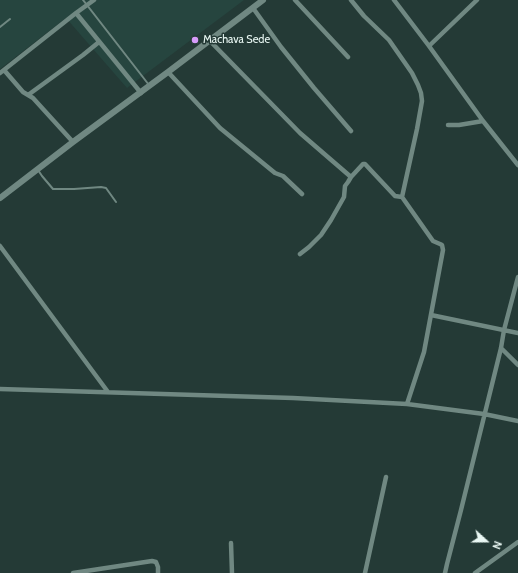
<!DOCTYPE html>
<html>
<head>
<meta charset="utf-8">
<style>
  body { margin:0 }
  #map { position:relative; width:518px; height:573px; overflow:hidden; background:#243a36; font-family:Cabin,sans-serif }
  canvas { display:block }
  .north { position:absolute; left:466px; top:521px; width:40px; height:40px; -webkit-text-stroke:3px #243a36; paint-order:stroke; rotate:111deg; font-size:11px; font-weight:700; line-height:16px; text-align:center; color:#eaf8f4 }
  .north::after { content:''; display:block; margin:auto; width:14px; height:18px; background:#eaf8f4; clip-path:polygon(50% 0,100% 100%,50% 72%,0 100%) }
</style>
</head>
<body>
<div id="map">
<canvas width="518" height="573"></canvas>
<div class="north">N</div>
</div>
<script>
const c = document.querySelector('canvas').getContext('2d');
c.lineJoin = 'round';
function fillPath(path, color) {
  c.fillStyle = color;
  c.fill(path, 'evenodd');
}
function toPath(rows) {
  const path = new Path2D();
  for (const r of rows) {
    path.moveTo(r[0], r[1]);
    for (let i = 2; i < r.length; i += 2) path.lineTo(r[i], r[i + 1]);
  }
  return path;
}
function trace(path, color, width, dash) {
  c.strokeStyle = color;
  c.lineWidth = width;
  c.lineCap = dash ? 'butt' : 'round';
  c.setLineDash(dash || []);
  c.stroke(path);
}
function label(font, color, halo, rows, align = 'center') {
  c.font = font + ' Cabin,sans-serif';
  c.lineWidth = 3;
  c.setLineDash([]);
  c.textBaseline = 'middle';
  c.strokeStyle = halo;
  c.fillStyle = color;
  for (const [text, x, y, turn = 0] of rows) {
    c.save();
    c.translate(x, y);
    c.rotate((+turn || 0) * Math.PI / 180);
    c.textAlign = isNaN(turn) ? turn : align;
    if (halo) c.strokeText(text, 0, 0);
    c.fillText(text, 0, 0);
    c.restore();
  }
}
fillPath(toPath([
  [0,0,244,0,127,88,66,18,0,69]
]), '#26453f');
trace(toPath([
  [83,0,149,85],
  [0,27,10,19],
  [38,170,42,176,53,189,74,189,101,187,106,188,116,202]
]), '#708882', 2);
trace(toPath([
  [295,0,348,57],
  [351,0,364,16,389,40,412,73,418,85,421,93,422,101,417,129,402,197],
  [394,0,429,46,483,121,518,165],
  [253,8,281,47,314,88,351,131],
  [76,13,94,0],
  [210,41,300,133,351,177],
  [429,46,477,0],
  [4,70,23,92,33,98,73,142],
  [168,72,220,128,275,173,283,176,302,194],
  [0,73,76,13,141,93],
  [28,95,83,55,99,42],
  [448,125,459,125,483,121],
  [0,246,108,392],
  [300,254,309,247,321,235,331,220,344,197,345,186,348,182,351,177,363,164,365,164,395,196,402,197,433,241,440,244,442,245,443,250,424,352,407,404,484,414,518,421],
  [431,315,518,333],
  [501,348,518,365],
  [0,389,293,398,407,404],
  [231,543,232,573],
  [73,573,152,561,156,562,158,567,158,573],
  [365,573,386,477],
  [445,573,447,564,461,510,501,348,504,330,518,277],
  [475,573,518,542]
]), '#708882', 4.5);
trace(toPath([
  [0,198,73,142,168,72,263,0]
]), '#708882', 6);
for (const [x, y, r, color] of [
  [195,40,4,"#d69bfa"]
]) {
  const dot = new Path2D();
  dot.arc(x, y, r, 0, 2 * Math.PI);
  c.fillStyle = color;
  c.fill(dot);
  trace(dot, '#243a36', 1.5);
}
label('11px', '#eaf8f4', '#243a36', [
  ["Machava Sede",203,40]
], 'left');
</script>
</body>
</html>
